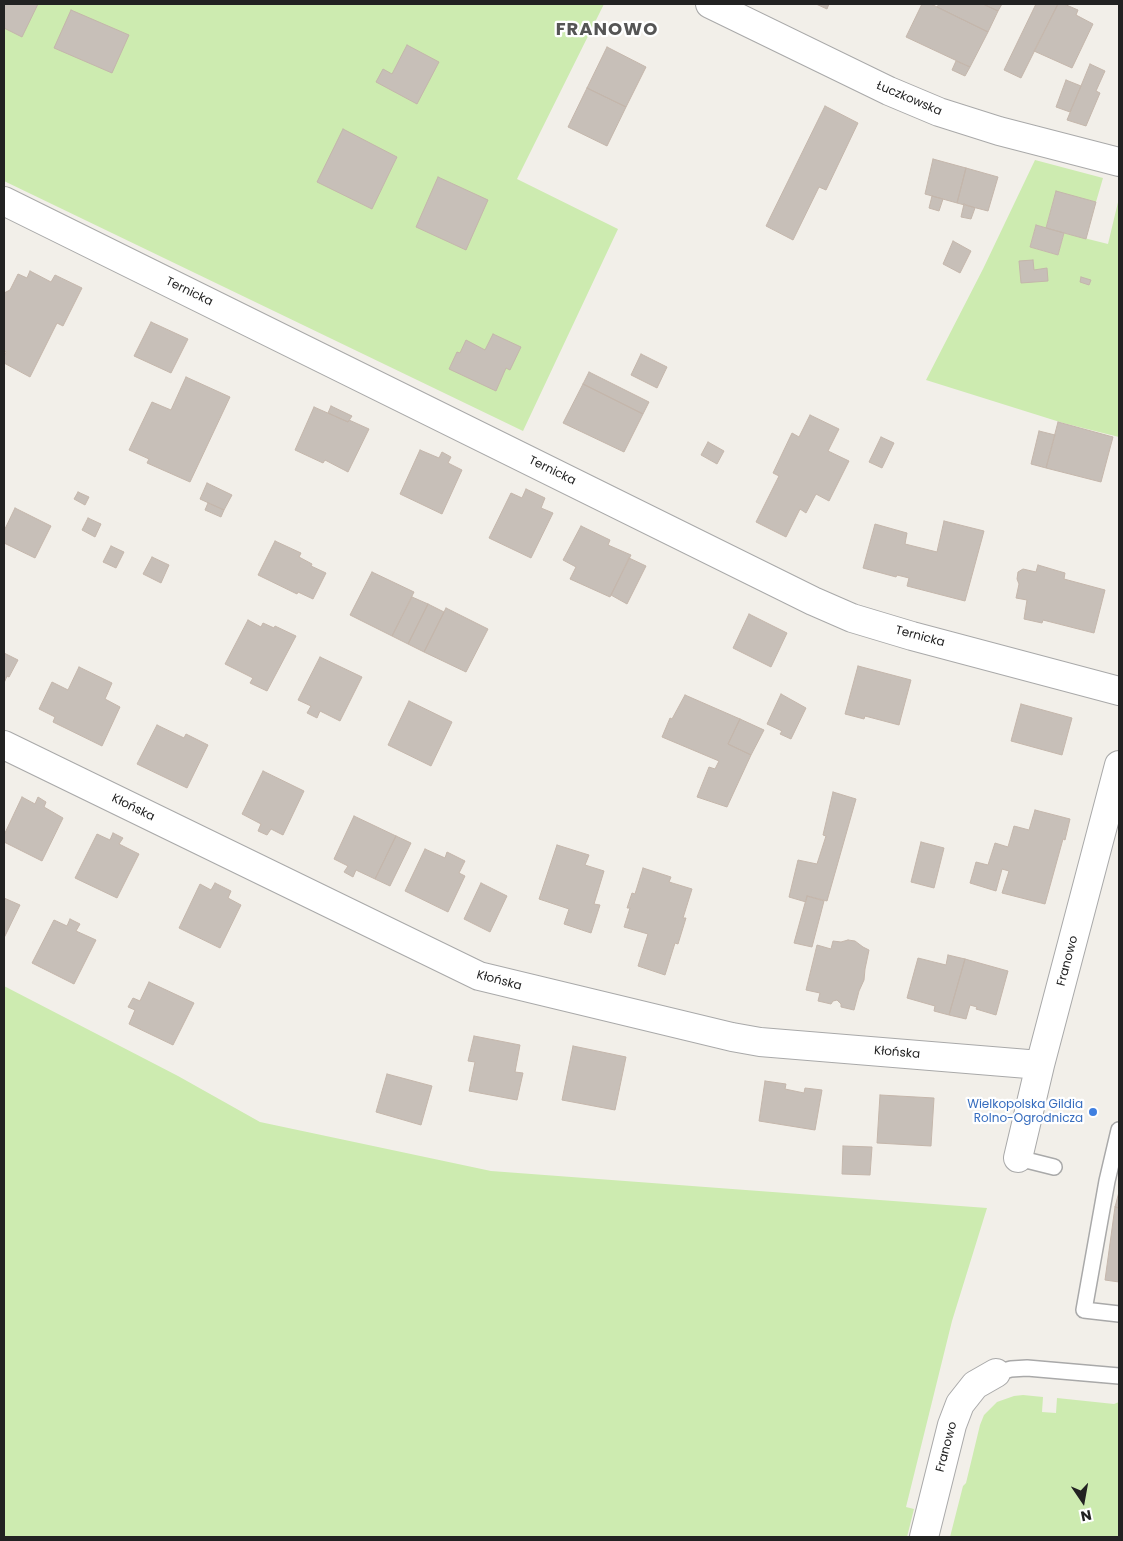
<!DOCTYPE html>
<html>
<head>
<meta charset="utf-8">
<style>
  body { margin:0 }
  #map { position:relative; width:1123px; height:1541px; overflow:hidden; background:#f2efe9; font-family:Poppins,sans-serif }
  canvas { display:block }
  .frame { position:absolute; inset:0; border:5px solid #222; pointer-events:none }
  .north { position:absolute; left:1058px; top:1476px; width:50px; height:50px; -webkit-text-stroke:4px #fff; paint-order:stroke; rotate:168deg; font-size:14px; font-weight:700; line-height:20px; text-align:center; color:#222 }
  .north::after { content:''; display:block; margin:auto; width:18px; height:22px; background:#222; clip-path:polygon(50% 0,100% 100%,50% 72%,0 100%) }
</style>
</head>
<body>
<div id="map">
<canvas width="1123" height="1541"></canvas>
<div class="frame"></div>
<div class="north">N</div>
</div>
<script>
const c = document.querySelector('canvas').getContext('2d');
c.lineJoin = 'round';
function fillPath(path, color) {
  c.fillStyle = color;
  c.fill(path, 'evenodd');
}
function toPath(rows) {
  const path = new Path2D();
  for (const r of rows) {
    path.moveTo(r[0], r[1]);
    for (let i = 2; i < r.length; i += 2) path.lineTo(r[i], r[i + 1]);
  }
  return path;
}
function trace(path, color, width, dash) {
  c.strokeStyle = color;
  c.lineWidth = width;
  c.lineCap = dash ? 'butt' : 'round';
  c.setLineDash(dash || []);
  c.stroke(path);
}
function label(font, color, halo, rows, align = 'center') {
  c.font = font + ' Poppins,sans-serif';
  c.lineWidth = 4.5;
  c.setLineDash([]);
  c.textBaseline = 'middle';
  c.strokeStyle = halo;
  c.fillStyle = color;
  for (const [text, x, y, turn = 0] of rows) {
    c.save();
    c.translate(x, y);
    c.rotate((+turn || 0) * Math.PI / 180);
    c.textAlign = isNaN(turn) ? turn : align;
    if (halo) c.strokeText(text, 0, 0);
    c.fillText(text, 0, 0);
    c.restore();
  }
}
fillPath(toPath([
  [4,4,604,4,517,179,618,229,523,431,4,181],
  [1035,160,1103,178,1096,202,1056,192,1046,228,1036,225,1030,247,1058,255,1064,233,1108,244,1119,198,1119,437,1063,423,926,380,983,269],
  [4,986,178,1076,260,1122,491,1171,987,1208,952,1321,906,1507,914,1509,907,1537,4,1537],
  [1023,1395,1043,1397,1042,1412,1056,1413,1057,1398,1114,1404,1119,1402,1119,1537,950,1537,963,1486,966,1483,980,1425,984,1415,997,1402,1014,1396]
]), '#cdebb0');
const building = toPath([
  [4,4,38,4,22,37,4,28,4,4],
  [816,4,829,4,827,9,816,4],
  [922,4,931,4,988,32,970,67,906,37,922,4],
  [939,4,983,4,998,11,988,32,937,7,939,4],
  [983,4,1002,4,998,11,983,4],
  [1036,4,1058,4,1021,78,1004,70,1036,4],
  [1058,4,1064,4,1078,10,1076,15,1093,24,1072,68,1034,51,1058,4],
  [71,10,129,35,112,73,54,48,71,10],
  [407,45,439,62,417,104,376,82,383,69,392,74,407,45],
  [607,47,646,67,626,107,587,88,607,47],
  [956,61,970,67,965,76,952,70,956,61],
  [1090,64,1105,71,1096,91,1100,93,1086,126,1067,120,1090,64],
  [1066,80,1081,86,1070,112,1056,107,1066,80],
  [587,88,626,107,607,146,568,127,587,88],
  [825,106,858,123,826,190,819,187,793,240,766,226,825,106],
  [343,129,397,157,372,209,317,182,343,129],
  [933,159,966,168,957,203,925,194,933,159],
  [966,168,998,177,988,211,957,203,966,168],
  [438,177,488,200,466,250,416,227,438,177],
  [1056,191,1096,202,1086,239,1046,228,1056,191],
  [932,196,943,199,939,211,929,208,932,196],
  [964,204,975,208,971,219,961,217,964,204],
  [1036,225,1064,233,1058,255,1030,247,1036,225],
  [953,241,971,251,960,273,943,264,953,241],
  [1033,260,1034,270,1047,268,1048,281,1021,283,1019,261,1033,260],
  [30,271,51,282,55,275,82,288,63,326,57,323,30,377,4,363,4,357,6,352,4,350,4,293,10,290,18,274,27,278,30,271],
  [1081,277,1091,280,1089,285,1080,282,1081,277],
  [151,322,188,339,171,373,134,356,151,322],
  [493,334,521,347,510,370,506,368,496,391,449,369,457,352,460,353,466,340,485,350,493,334],
  [641,354,667,367,657,388,631,375,641,354],
  [589,372,649,402,643,414,583,384,589,372],
  [186,377,230,397,190,482,147,463,149,459,129,450,152,402,171,410,186,377],
  [583,384,643,414,624,452,563,423,583,384],
  [331,406,352,416,348,422,328,413,331,406],
  [314,407,348,422,349,420,369,429,348,472,325,460,323,463,295,450,314,407],
  [810,415,839,429,828,451,849,461,829,501,816,494,806,513,800,509,786,537,756,522,779,476,773,473,792,433,799,437,810,415],
  [1058,422,1113,437,1101,482,1046,468,1058,422],
  [1039,431,1055,435,1046,468,1031,464,1039,431],
  [881,437,894,443,882,468,869,462,881,437],
  [708,442,724,451,717,464,701,455,708,442],
  [420,450,439,458,442,452,451,457,448,463,462,470,442,514,400,494,420,450],
  [207,483,232,495,224,510,200,499,207,483],
  [526,489,545,498,541,508,553,513,531,558,489,538,511,493,522,498,526,489],
  [78,492,89,497,85,505,74,499,78,492],
  [208,503,224,510,221,517,205,510,208,503],
  [15,508,51,526,35,558,4,543,4,531,15,508],
  [88,518,101,524,95,537,82,530,88,518],
  [944,521,984,531,965,601,907,586,909,578,897,575,896,577,863,568,875,524,907,533,905,544,937,552,944,521],
  [581,526,610,540,608,545,631,555,610,597,570,579,576,567,563,560,581,526],
  [275,541,301,553,299,557,312,564,311,566,326,573,313,599,298,592,297,594,258,575,275,541],
  [111,546,124,552,116,568,103,562,111,546],
  [152,557,169,565,161,583,143,574,152,557],
  [629,558,646,566,627,604,611,595,629,558],
  [1038,565,1065,573,1064,579,1105,590,1094,633,1043,620,1042,623,1024,619,1027,600,1016,598,1019,584,1017,579,1018,572,1023,569,1036,572,1038,565],
  [372,572,414,592,392,636,350,615,372,572],
  [412,597,428,604,408,644,392,636,412,597],
  [428,604,444,612,424,652,408,644,428,604],
  [446,608,488,629,466,672,424,652,446,608],
  [749,614,787,633,771,667,733,648,749,614],
  [248,620,261,627,263,623,274,628,275,626,296,636,267,691,250,683,253,678,225,664,248,620],
  [4,653,18,660,9,677,7,676,4,683,4,653],
  [320,657,362,677,340,721,320,711,317,718,307,713,311,706,298,700,320,657],
  [858,666,911,680,899,725,865,716,864,719,845,714,858,666],
  [79,667,112,683,105,699,120,707,102,746,53,722,55,717,39,709,52,682,68,690,79,667],
  [781,694,806,708,791,739,780,734,782,731,767,724,781,694],
  [685,695,740,719,728,744,751,755,727,807,697,797,709,767,715,769,719,761,662,737,670,718,672,719,685,695],
  [409,701,452,722,431,766,388,745,409,701],
  [1021,704,1072,718,1062,755,1011,741,1021,704],
  [740,719,764,730,751,755,728,744,740,719],
  [157,725,184,738,186,734,208,745,187,788,137,764,157,725],
  [263,771,304,791,283,835,271,829,267,835,258,831,261,824,242,814,263,771],
  [833,792,856,799,827,901,807,896,806,902,789,897,798,860,817,864,826,836,823,835,833,792],
  [22,797,35,804,38,797,46,802,44,807,63,818,42,861,4,842,4,835,22,797],
  [1035,810,1070,819,1065,840,1063,839,1045,904,1002,893,1009,871,1002,869,996,891,970,883,976,862,988,865,995,843,1008,847,1014,826,1029,830,1035,810],
  [354,816,396,836,375,879,356,870,353,877,344,872,348,866,334,859,354,816],
  [113,833,123,838,119,844,139,854,117,898,75,878,97,834,110,840,113,833],
  [396,836,411,843,390,886,375,879,396,836],
  [921,842,944,848,934,888,911,882,921,842],
  [557,845,589,855,585,865,604,871,594,904,600,905,591,933,564,924,569,909,539,899,557,845],
  [425,849,445,858,447,852,465,861,459,873,465,876,448,912,405,891,425,849],
  [643,868,671,877,669,882,692,889,683,918,686,918,678,944,675,943,665,975,638,966,648,934,624,927,630,908,627,908,632,893,635,894,643,868],
  [215,883,231,891,228,898,241,905,220,948,179,928,200,884,211,890,215,883],
  [481,883,507,896,490,932,464,919,481,883],
  [807,896,824,901,812,947,794,943,807,896],
  [4,898,20,905,4,938,4,898],
  [70,919,80,924,76,931,96,940,74,984,32,963,54,920,67,926,70,919],
  [848,940,855,941,863,947,869,950,865,969,864,980,859,991,854,1010,841,1007,841,1004,837,1000,833,1001,831,1004,818,1001,820,993,806,990,817,945,831,949,833,941,841,942,848,940],
  [948,955,965,959,949,1015,934,1011,935,1006,907,998,918,958,946,965,948,955],
  [965,959,1008,971,996,1015,976,1009,977,1007,970,1005,966,1019,949,1015,965,959],
  [149,982,194,1003,173,1045,129,1024,135,1010,128,1007,133,998,140,1001,149,982],
  [474,1036,520,1045,515,1072,523,1073,517,1100,469,1091,475,1062,468,1061,474,1036],
  [573,1046,626,1057,615,1110,562,1100,573,1046],
  [387,1074,432,1086,421,1125,376,1112,387,1074],
  [765,1081,786,1084,785,1089,804,1093,805,1088,822,1090,815,1130,759,1121,765,1081],
  [880,1095,934,1098,931,1146,877,1143,880,1095],
  [843,1146,872,1147,870,1175,842,1174,843,1146],
  [1119,1192,1119,1208,1115,1207,1119,1192],
  [1115,1207,1119,1208,1119,1282,1105,1280,1115,1207]
]);
fillPath(building, '#c7bfb8');
trace(building, '#c4b6ab', 1);
const service = toPath([
  [1119,1130,1107,1181,1084,1310,1119,1314],
  [1018,1158,1054,1167],
  [996,1373,1011,1369,1027,1368,1119,1376]
]);
const minor = toPath([
  [710,4,889,91,939,112,999,131,1119,162],
  [4,201,813,601,852,618,912,636,1119,691],
  [4,745,479,976,732,1037,760,1042,1040,1065],
  [1018,1158,1040,1065,1119,765],
  [924,1537,952,1425,960,1404,975,1385,996,1373]
]);
trace(service, '#a9a9a9', 18);
trace(minor, '#a9a9a9', 30);
trace(service, '#fff', 15);
trace(minor, '#fff', 28);
for (const [x, y, r, color] of [
  [1093,1112,5,"#3f7fe0"]
]) {
  const dot = new Path2D();
  dot.arc(x, y, r, 0, 2 * Math.PI);
  c.fillStyle = color;
  c.fill(dot);
  trace(dot, '#fff', 2);
}
label('12px', '#222', '#fff', [
  ["Łuczkowska",909,99,23],
  ["Ternicka",189,292,26],
  ["Ternicka",552,471,26],
  ["Ternicka",920,637,15],
  ["Kłońska",133,808,26],
  ["Franowo",1068,961,-75],
  ["Kłońska",499,981,15],
  ["Kłońska",897,1053,5],
  ["Franowo",947,1447,-75]
]);
label('12px', '#366cbe', '#fff', [
  ["Wielkopolska Gildia",1083,1105],
  ["Rolno-Ogrodnicza",1083,1119]
], 'right');
c.letterSpacing = '1px';
label('bold 18px', '#555', '#fff', [
  ["FRANOWO",607,30]
]);
c.letterSpacing = '0px';
</script>
</body>
</html>
